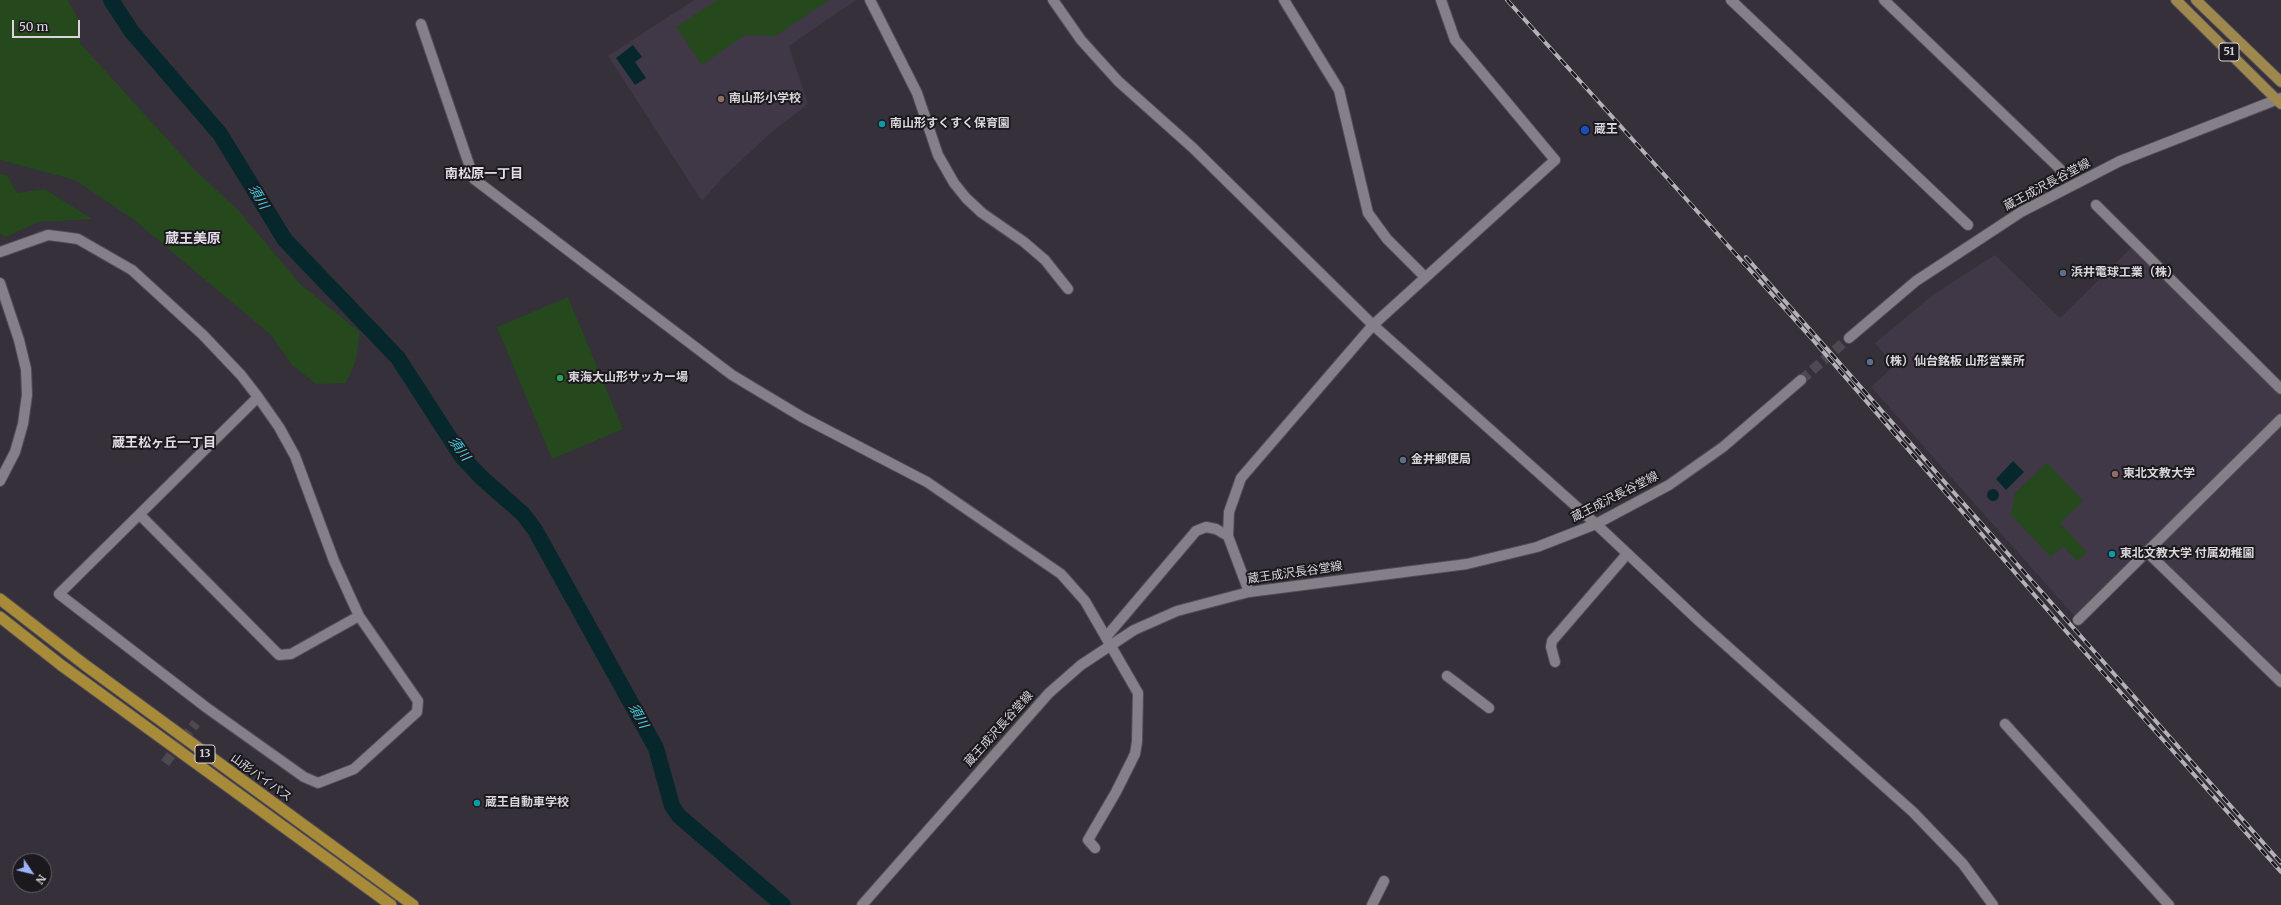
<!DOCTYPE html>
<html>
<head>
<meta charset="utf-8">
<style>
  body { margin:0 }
  #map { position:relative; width:2281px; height:905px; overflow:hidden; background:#353039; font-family:Merriweather,serif }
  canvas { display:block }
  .north { position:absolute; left:12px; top:853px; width:40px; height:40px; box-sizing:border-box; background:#1b191d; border:1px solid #676469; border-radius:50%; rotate:125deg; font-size:11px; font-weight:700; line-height:16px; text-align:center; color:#d9d5db }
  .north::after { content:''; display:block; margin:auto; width:14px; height:18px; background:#9bb5fd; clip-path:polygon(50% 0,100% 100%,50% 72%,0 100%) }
  .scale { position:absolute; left:12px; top:20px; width:68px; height:18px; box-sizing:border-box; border:2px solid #d9d5db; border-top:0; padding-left:5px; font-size:12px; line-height:14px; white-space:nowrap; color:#d9d5db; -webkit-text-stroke:3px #1b191d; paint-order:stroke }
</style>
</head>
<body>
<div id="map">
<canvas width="2281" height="905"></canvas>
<div class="north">N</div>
<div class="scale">50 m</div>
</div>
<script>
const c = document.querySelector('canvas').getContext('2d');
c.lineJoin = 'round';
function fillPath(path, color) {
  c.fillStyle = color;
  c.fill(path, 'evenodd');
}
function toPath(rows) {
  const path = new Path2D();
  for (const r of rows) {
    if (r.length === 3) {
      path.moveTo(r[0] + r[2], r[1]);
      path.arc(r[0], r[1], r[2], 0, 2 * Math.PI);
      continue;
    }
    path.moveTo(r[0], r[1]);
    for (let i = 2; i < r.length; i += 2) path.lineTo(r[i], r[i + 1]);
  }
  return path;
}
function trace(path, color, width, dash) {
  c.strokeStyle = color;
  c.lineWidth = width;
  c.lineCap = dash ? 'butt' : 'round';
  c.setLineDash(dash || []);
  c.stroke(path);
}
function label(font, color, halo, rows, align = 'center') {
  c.font = font + ' Merriweather,"Noto Sans JP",serif';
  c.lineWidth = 4;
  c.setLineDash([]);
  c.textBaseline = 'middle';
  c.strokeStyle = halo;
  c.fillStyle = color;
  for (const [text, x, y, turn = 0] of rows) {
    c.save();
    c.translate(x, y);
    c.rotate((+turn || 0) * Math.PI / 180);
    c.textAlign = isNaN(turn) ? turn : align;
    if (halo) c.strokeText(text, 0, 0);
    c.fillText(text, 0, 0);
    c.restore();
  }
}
fillPath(toPath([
  [694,0,856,0,789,46,808,104,773,131,723,177,702,201,608,56],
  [2133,246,2281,396,2281,682,2147,552,2078,620,1871,387,1894,366,1875,343,1934,294,1995,255,2060,318]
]), '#403846');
fillPath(toPath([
  [0,0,68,0,77,17,80,43,195,170,238,210,300,284,360,332,356,360,346,383,316,384,292,365,272,336,133,219,75,180,0,160],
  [717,0,829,0,775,36,745,35,702,65,676,27],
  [0,174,7,175,17,193,45,189,92,219,38,222,6,237,0,234],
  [568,297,623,429,552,459,497,327],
  [2047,463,2083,501,2060,523,2087,552,2077,561,2063,546,2051,557,2011,515,2015,493]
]), '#25481d');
fillPath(toPath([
  [633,45,642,57,635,62,646,78,635,85,616,58],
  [2013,461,2024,472,2006,490,1996,479],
  [1993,495,6]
]), '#06272c');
trace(toPath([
  [111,0,132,32,220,134,285,240,398,358,462,457,482,478,523,514,535,530,656,748,672,806,679,816,783,905]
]), '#06272c', 16);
trace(toPath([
  [165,763,196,723]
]), '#4e4951', 10, [10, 5]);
trace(toPath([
  [1801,380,1849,338]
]), '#4e4951', 10, [10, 5]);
const minor = toPath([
  [870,0,917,93,938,155,954,183,966,198,982,213,1024,242,1045,260,1068,289],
  [1284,0,1339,90,1368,213,1387,239,1425,277],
  [1441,0,1455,40,1555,160],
  [1731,0,1968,225],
  [1884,0,2060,169],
  [421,24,474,179,732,375,802,417,927,482,1061,574,1085,601,1138,693,1137,742,1135,754,1116,792,1088,840,1095,848],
  [2096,205,2281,389],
  [0,252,48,235,64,237,78,239,132,270,203,335,241,375,258,397,279,427,295,456,334,561,359,616,418,701,417,712,354,769,318,783,304,777,207,708,59,594,258,397],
  [140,515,279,655,291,654,359,616],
  [2147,552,2281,682],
  [2078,620,2281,419],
  [1555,662,1551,647,1552,641,1627,554],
  [1447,676,1489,708],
  [2005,724,2169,905],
  [1372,905,1384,881]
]);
const tertiary = toPath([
  [1053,0,1081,40,1118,81,1193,148,1373,325,1596,524,1699,621,1913,812,1963,864,1993,905],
  [0,283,19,340,26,369,27,395,23,424,15,452,0,481],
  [1249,592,1228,536,1229,512,1241,478,1373,325,1555,160],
  [1106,637,1196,531,1206,527,1216,529,1228,536]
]);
const secondary = toPath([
  [1849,338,1916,281,2021,212,2120,161,2281,98],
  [862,905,1049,693,1081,665,1134,630,1177,611,1249,592,1467,564,1537,547,1596,524,1669,485,1723,447,1801,380]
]);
const primary = toPath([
  [2176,0,2281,104],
  [2196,0,2281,82]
]);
const trunk = toPath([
  [0,599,85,665,413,905],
  [0,617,61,665,391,905]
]);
trace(minor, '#524d54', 12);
trace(tertiary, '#524d54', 12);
trace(secondary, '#524d54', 12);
trace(primary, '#524d54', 12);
trace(trunk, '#524d54', 13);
trace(minor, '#857f8a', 10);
trace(tertiary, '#857f8a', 10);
trace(secondary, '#857f8a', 10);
trace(primary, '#9f884d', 10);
trace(trunk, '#a88b39', 11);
const rail = toPath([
  [1507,0,1813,340,2064,629,2281,872],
  [1746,257,2281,863]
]);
trace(rail, '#b5b1b8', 4);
trace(rail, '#1b191d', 2.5, [8]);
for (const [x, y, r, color] of [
  [721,99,4,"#8d6e63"],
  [882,124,4,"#0f9aa8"],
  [1585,130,5,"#1a4fb4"],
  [2063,273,4,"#5c6f8a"],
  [1870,362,4,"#5c6f8a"],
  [560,378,4,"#2e9e5b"],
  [1403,460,4,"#5c6f8a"],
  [2115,474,4,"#8d6e63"],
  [2112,554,4,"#0f9aa8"],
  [477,803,4,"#0f9aa8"]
]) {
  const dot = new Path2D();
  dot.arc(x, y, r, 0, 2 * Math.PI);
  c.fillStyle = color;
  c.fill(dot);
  trace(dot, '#1b191d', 1.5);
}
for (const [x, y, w] of [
  [2229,52,20],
  [205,754,20]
]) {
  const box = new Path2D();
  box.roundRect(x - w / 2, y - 9, w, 18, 3);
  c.fillStyle = '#1b191d';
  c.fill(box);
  trace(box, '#d9d5db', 1);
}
label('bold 11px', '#d9d5db', null, [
  ["51",2229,52],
  ["13",205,754]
]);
label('bold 12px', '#d9d5db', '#1b191d', [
  ["南山形小学校",729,99],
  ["南山形すくすく保育園",890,124],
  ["蔵王",1594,130],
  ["浜井電球工業（株）",2071,273],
  ["（株）仙台銘板 山形営業所",1878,362],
  ["東海大山形サッカー場",568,378],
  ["金井郵便局",1411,460],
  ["東北文教大学",2123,474],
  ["東北文教大学 付属幼稚園",2120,554],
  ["蔵王自動車学校",485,803]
], 'left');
label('12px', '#d9d5db', '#1b191d', [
  ["蔵王成沢長谷堂線",2047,185,-28],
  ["蔵王成沢長谷堂線",1615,497,-27],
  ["蔵王成沢長谷堂線",1295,573,-8],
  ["蔵王成沢長谷堂線",999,729,-48],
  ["山形バイパス",261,778,36]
]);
label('bold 13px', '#e5deea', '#1b191d', [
  ["南松原一丁目",484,174],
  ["蔵王松ヶ丘一丁目",164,443]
]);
label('italic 13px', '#42d7ec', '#1b191d', [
  ["須川",258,197,59],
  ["須川",459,449,53],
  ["須川",638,716,61]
]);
label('bold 14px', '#e5deea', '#1b191d', [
  ["蔵王美原",193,239]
]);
</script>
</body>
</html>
